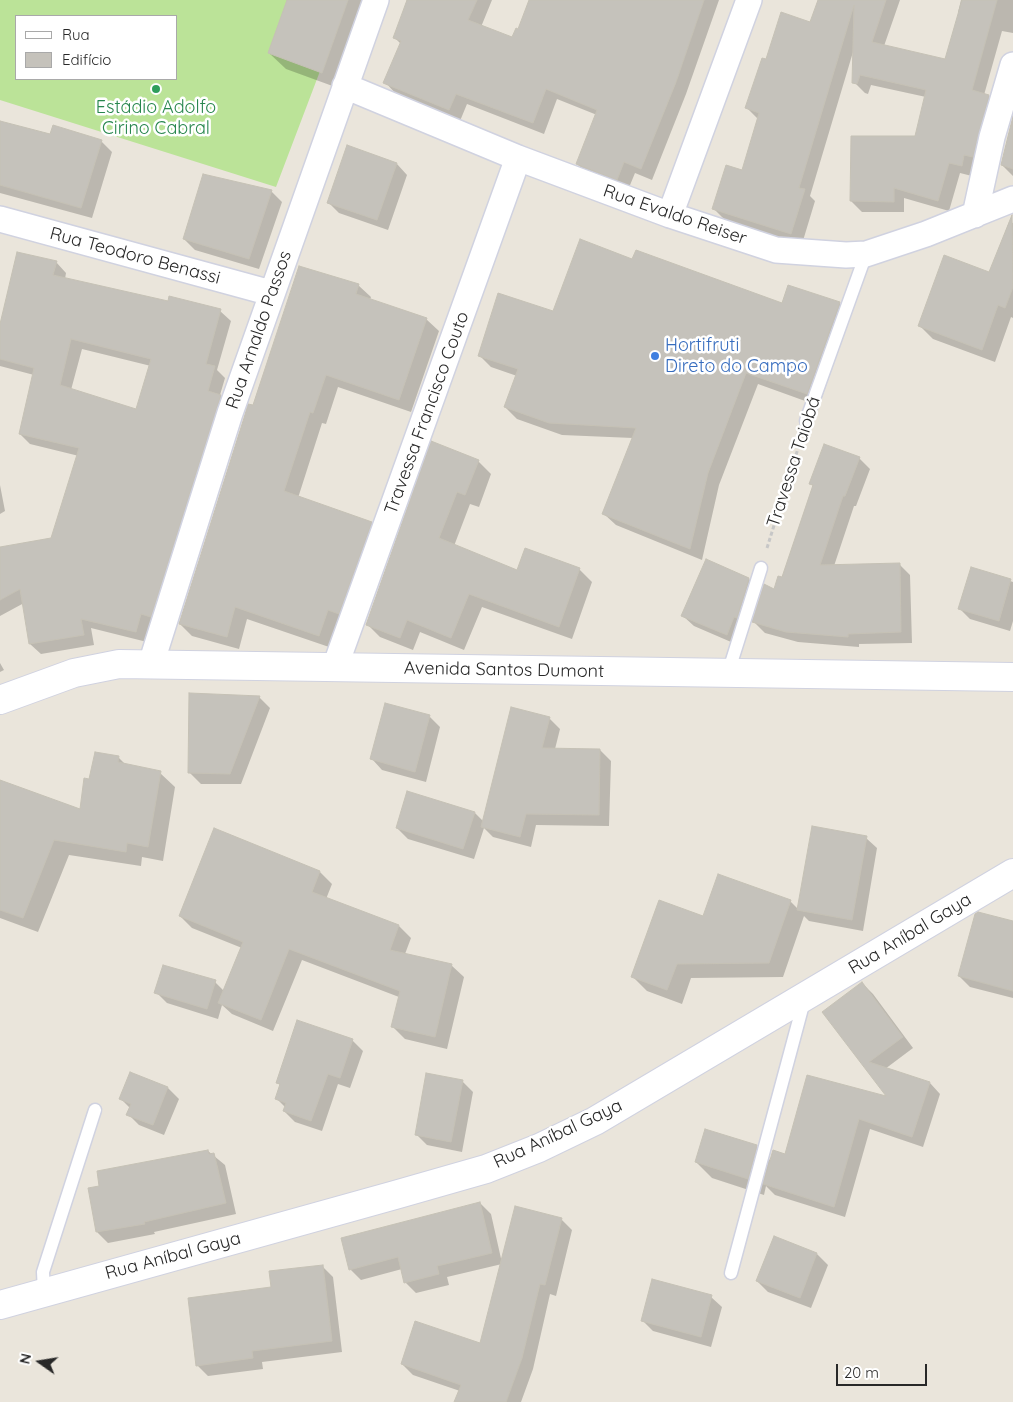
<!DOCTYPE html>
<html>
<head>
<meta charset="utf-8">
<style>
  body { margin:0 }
  #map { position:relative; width:1013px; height:1402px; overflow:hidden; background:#eae5db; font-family:Quicksand,sans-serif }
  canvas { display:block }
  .legend { position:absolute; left:15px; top:15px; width:162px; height:65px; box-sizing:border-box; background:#fff; border:1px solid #a9a9a9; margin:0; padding:6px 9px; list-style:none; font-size:15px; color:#282828 }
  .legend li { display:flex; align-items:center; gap:10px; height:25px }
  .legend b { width:25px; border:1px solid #a9a9a9 }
  .north { position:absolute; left:15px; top:1337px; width:50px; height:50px; -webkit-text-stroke:4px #fff; paint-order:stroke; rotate:283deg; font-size:14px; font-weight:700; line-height:20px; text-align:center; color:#282828 }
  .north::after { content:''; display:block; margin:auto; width:18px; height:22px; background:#282828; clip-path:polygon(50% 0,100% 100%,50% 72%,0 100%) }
  .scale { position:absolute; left:836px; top:1364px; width:91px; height:22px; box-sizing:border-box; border:2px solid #282828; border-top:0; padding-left:6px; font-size:15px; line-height:18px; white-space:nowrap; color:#282828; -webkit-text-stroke:4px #fff; paint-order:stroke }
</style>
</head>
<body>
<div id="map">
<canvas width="1013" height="1402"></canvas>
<ul class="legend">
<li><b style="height:6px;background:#fff"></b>Rua</li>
<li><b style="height:14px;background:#c5c2bb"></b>Edifício</li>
</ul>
<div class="north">N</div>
<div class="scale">20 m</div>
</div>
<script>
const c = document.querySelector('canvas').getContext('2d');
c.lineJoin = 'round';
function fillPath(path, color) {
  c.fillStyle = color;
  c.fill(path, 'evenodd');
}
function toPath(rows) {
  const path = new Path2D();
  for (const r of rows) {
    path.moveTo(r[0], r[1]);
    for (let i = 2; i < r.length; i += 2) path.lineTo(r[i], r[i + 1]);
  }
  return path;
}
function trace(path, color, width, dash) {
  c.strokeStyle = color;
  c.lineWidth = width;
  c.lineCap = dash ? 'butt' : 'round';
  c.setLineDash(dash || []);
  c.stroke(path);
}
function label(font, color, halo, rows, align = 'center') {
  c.font = font + ' Quicksand,sans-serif';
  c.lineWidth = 5;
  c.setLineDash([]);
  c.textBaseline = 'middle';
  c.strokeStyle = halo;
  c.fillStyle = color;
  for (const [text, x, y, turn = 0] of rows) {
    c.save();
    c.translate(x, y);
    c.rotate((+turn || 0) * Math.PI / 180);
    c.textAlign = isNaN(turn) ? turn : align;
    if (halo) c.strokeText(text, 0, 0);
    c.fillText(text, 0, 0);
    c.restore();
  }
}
fillPath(toPath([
  [0,0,347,0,276,187,0,100],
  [16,16,176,16,176,79,16,79]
]), '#bbe398');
fillPath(toPath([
  [289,0,370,0,338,88,286,69,269,53],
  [408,0,492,0,481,27,513,39,519,30,530,0,719,0,686,94,652,180,635,173,628,190,589,175,577,164,597,115,557,99,544,134,467,104,460,121,396,94,385,82,401,44,394,37],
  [819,0,900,0,884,46,946,61,960,13,958,12,961,0,1013,0,1013,33,1002,31,984,95,989,96,1000,107,972,176,960,173,949,211,904,198,904,212,862,212,851,201,916,138,926,97,871,85,868,94,865,93,854,82,853,52,810,196,815,201,802,244,725,220,714,209,743,172,758,119,746,107,766,61,811,24],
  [0,122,51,136,101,141,112,152,92,218,0,193],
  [1013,123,1013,176,1002,165],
  [397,164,407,175,388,230,339,213,328,202],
  [271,191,282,202,259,269,195,250,184,239],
  [1009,222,1013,223,1013,318,1011,317,995,362,933,339,920,326,990,274],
  [633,261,782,304,839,303,851,315,819,406,758,384,719,485,702,560,616,525,604,514,633,438,562,435,517,419,505,407,517,376,491,367,479,355,554,312],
  [56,262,66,273,65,279,169,303,220,311,231,321,217,370,225,378,220,395,231,406,147,642,91,628,94,645,41,654,30,644,24,603,0,616,0,548,52,539,79,456,30,444,20,434,34,375,0,366,0,328],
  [82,349,151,366,137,410,71,390],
  [358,285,371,297,370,300,426,319,439,331,411,412,338,387,326,424,322,423,298,498,371,523,384,535,332,648,247,619,239,649,192,636,180,624,254,407],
  [859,458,870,469,856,506,854,506,834,566,899,564,910,575,912,643,859,644,859,647,798,642,765,633,754,622,782,578,813,486,811,483],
  [478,461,491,474,479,507,470,504,454,546,518,572,579,569,592,582,572,639,482,607,464,650,420,632,413,650,380,637,367,624],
  [0,485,5,511,0,514],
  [972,568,1013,582,1013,621,1010,631,970,619,959,608],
  [749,579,760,590,738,645,694,626,683,616],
  [0,663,4,670,0,672],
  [259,697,270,708,241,784,201,784,190,773],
  [429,716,440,727,426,782,382,770,372,759],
  [549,718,560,729,555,749,600,750,611,761,609,826,536,825,531,847,493,837,484,828,474,859,408,839,397,828,475,813,484,822],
  [118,757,126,765,160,773,175,787,163,861,142,857,141,866,69,855,38,932,0,918,0,781,81,811,90,781],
  [215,830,320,872,332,884,326,899,399,926,411,938,405,954,451,965,464,977,447,1049,405,1039,393,1027,399,997,302,960,273,1031,232,1014,222,1005,218,1019,167,1003,156,992,215,982,224,991,242,948,192,928,180,916],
  [866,838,877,848,863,931,809,921,804,916,783,977,691,978,682,1004,647,991,633,977,790,901,798,909],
  [1013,922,1013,998,970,987,959,976],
  [862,983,873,994,913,1048,885,1069,930,1083,940,1094,923,1147,870,1129,845,1217,775,1195,766,1186,764,1195,712,1178,696,1162,756,1146,771,1161,786,1155,889,1098,824,1012],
  [352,1040,363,1051,350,1088,338,1084,322,1131,295,1122,284,1111,285,1107,277,1099,281,1086,278,1083],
  [131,1074,168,1088,179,1099,164,1135,139,1125,128,1114,130,1108,121,1099],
  [462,1081,473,1092,462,1152,427,1145,416,1134],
  [208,1151,225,1165,236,1214,154,1232,155,1234,108,1243,97,1232,101,1187],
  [480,1203,491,1214,502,1263,561,1219,572,1230,556,1296,550,1294,533,1369,521,1402,456,1402,460,1391,413,1375,402,1364,481,1344,502,1264,447,1277,449,1285,416,1293,405,1282,402,1269,361,1280,350,1269],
  [774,1238,817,1254,828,1265,811,1308,768,1292,757,1281],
  [322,1266,333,1277,342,1352,262,1362,263,1369,208,1376,197,1365,272,1288],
  [711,1297,722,1307,711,1347,653,1331,642,1320]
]), '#0003');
const building = toPath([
  [287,0,348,0,322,73,268,53,287,0],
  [407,0,477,0,468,20,512,37,516,28,518,29,529,0,704,0,676,82,641,169,624,162,617,180,576,164,597,110,546,89,533,123,456,94,449,110,383,83,401,41,393,38,407,0],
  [818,0,886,0,872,42,945,59,962,0,997,0,972,90,989,95,973,157,964,155,962,166,949,163,938,201,894,188,894,202,850,201,851,136,915,136,926,90,860,75,857,84,852,83,854,5,799,188,805,189,791,234,712,209,726,165,742,170,759,113,745,108,762,58,766,59,781,12,810,22,818,0],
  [1013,116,1013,169,1001,165,1013,116],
  [0,121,50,134,53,125,102,140,81,208,0,185,0,121],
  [347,145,397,163,377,220,327,203,347,145],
  [203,174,272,190,249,259,183,239,203,174],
  [1012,215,1013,287,1005,308,998,305,982,350,918,326,944,255,989,272,1012,215],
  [580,239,632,259,636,250,782,303,788,285,840,302,807,394,746,373,708,473,690,549,602,514,636,428,549,423,504,407,518,369,478,356,498,293,553,311,580,239],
  [17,252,57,261,53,275,168,301,169,296,221,309,206,364,215,366,208,391,221,395,151,617,141,614,136,632,81,619,84,635,29,644,20,589,0,600,0,547,51,538,79,448,19,434,34,368,0,359,0,324,17,252],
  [71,339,151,359,136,409,60,385,71,339],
  [299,266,359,284,356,294,427,318,399,400,326,375,313,413,310,412,284,491,372,522,339,614,328,610,319,636,235,607,227,637,179,624,244,418,248,404,253,405,299,266],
  [431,441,479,460,465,495,457,492,439,538,517,570,525,548,580,568,559,627,469,594,451,638,407,620,400,638,366,625,431,441],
  [824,444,860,457,845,496,843,496,820,565,900,563,901,632,848,634,848,637,786,632,752,622,764,584,774,589,778,576,782,577,813,485,809,484,824,444],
  [706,559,749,578,737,618,734,617,727,635,681,616,706,559],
  [971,567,1011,579,999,621,958,609,971,567],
  [189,693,260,696,230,774,188,773,189,693],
  [385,703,430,715,415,772,370,759,385,703],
  [511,707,550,717,542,748,600,749,599,815,526,814,520,837,481,827,511,707],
  [95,752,119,756,118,762,161,771,148,847,127,843,126,852,54,840,23,918,0,910,0,780,80,809,84,778,89,779,95,752],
  [407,791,475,812,463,849,396,828,407,791],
  [812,826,867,836,852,920,797,910,812,826],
  [214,828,320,871,312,892,399,925,390,950,452,964,435,1037,391,1027,400,991,289,949,261,1020,218,1003,243,942,179,916,214,828],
  [718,874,791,900,769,963,677,964,667,990,631,977,659,900,703,916,718,874],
  [978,912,1013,921,1013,991,958,976,975,914,978,912],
  [163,965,216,980,207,1009,154,993,163,965],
  [862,982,903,1037,869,1062,930,1082,912,1137,859,1119,834,1207,763,1184,773,1150,785,1154,807,1075,886,1096,822,1012,862,982],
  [297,1020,353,1039,340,1078,328,1074,311,1121,283,1111,286,1103,275,1099,280,1084,276,1083,297,1020],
  [130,1072,168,1087,153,1125,126,1115,131,1104,119,1099,130,1072],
  [426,1073,463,1080,451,1142,415,1135,426,1073],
  [705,1129,757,1145,748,1179,695,1162,705,1129],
  [208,1150,209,1154,214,1153,226,1203,144,1222,145,1224,96,1232,88,1188,99,1186,97,1171,208,1150],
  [480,1202,492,1253,437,1266,439,1274,404,1283,398,1257,349,1270,341,1238,480,1202],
  [515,1206,562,1218,545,1285,540,1284,522,1358,506,1402,454,1402,461,1385,401,1364,415,1321,480,1343,515,1206],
  [774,1236,817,1253,800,1298,756,1281,774,1236],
  [323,1265,332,1341,252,1351,253,1358,196,1366,188,1298,271,1287,269,1271,323,1265],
  [652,1279,712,1295,701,1337,641,1321,652,1279]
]);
fillPath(building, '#c5c2bb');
trace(building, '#c5c1b5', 1);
const lane = toPath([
  [806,421,866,254],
  [728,673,761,568],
  [731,1273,804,1001],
  [44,1292,43,1272,95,1110]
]);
const street = toPath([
  [345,86,518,158,670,215,776,250,846,255,866,254,926,234,1013,199],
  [670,215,749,0],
  [975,215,992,137,1013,65],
  [0,219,271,293],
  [151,664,230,413,376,0],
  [335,667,518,158]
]);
const secondary = toPath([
  [0,700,74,673,119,664,1013,677],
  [0,1305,395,1195,486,1169,539,1148,595,1121,1013,873]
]);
trace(lane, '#d0d2e0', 15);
trace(street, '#d0d2e0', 28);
trace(secondary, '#d0d2e0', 30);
trace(toPath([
  [767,548,800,442]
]), '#c7c7c7', 3, [4, 2.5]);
trace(lane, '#fff', 12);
trace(street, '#fff', 25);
trace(secondary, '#fff', 28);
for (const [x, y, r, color] of [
  [156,89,5,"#2e9e5b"],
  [655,356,5,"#3f7fe0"]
]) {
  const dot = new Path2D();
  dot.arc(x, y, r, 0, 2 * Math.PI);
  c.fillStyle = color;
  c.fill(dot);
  trace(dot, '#fff', 2);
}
label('18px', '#27864d', '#fff', [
  ["Estádio Adolfo",156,108],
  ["Cirino Cabral",156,129]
]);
label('18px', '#282828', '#fff', [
  ["Rua Evaldo Reiser",675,215,19],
  ["Rua Teodoro Benassi",135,256,15],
  ["Rua Arnaldo Passos",259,330,-71],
  ["Travessa Francisco Couto",427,413,-70],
  ["Travessa Taiobá",794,462,-72],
  ["Avenida Santos Dumont",504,670,1],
  ["Rua Aníbal Gaya",910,934,-31],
  ["Rua Aníbal Gaya",558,1134,-25],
  ["Rua Aníbal Gaya",173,1256,-15]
]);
label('18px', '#366cbe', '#fff', [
  ["Hortifruti",665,346],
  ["Direto do Campo",665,367]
], 'left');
</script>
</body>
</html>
